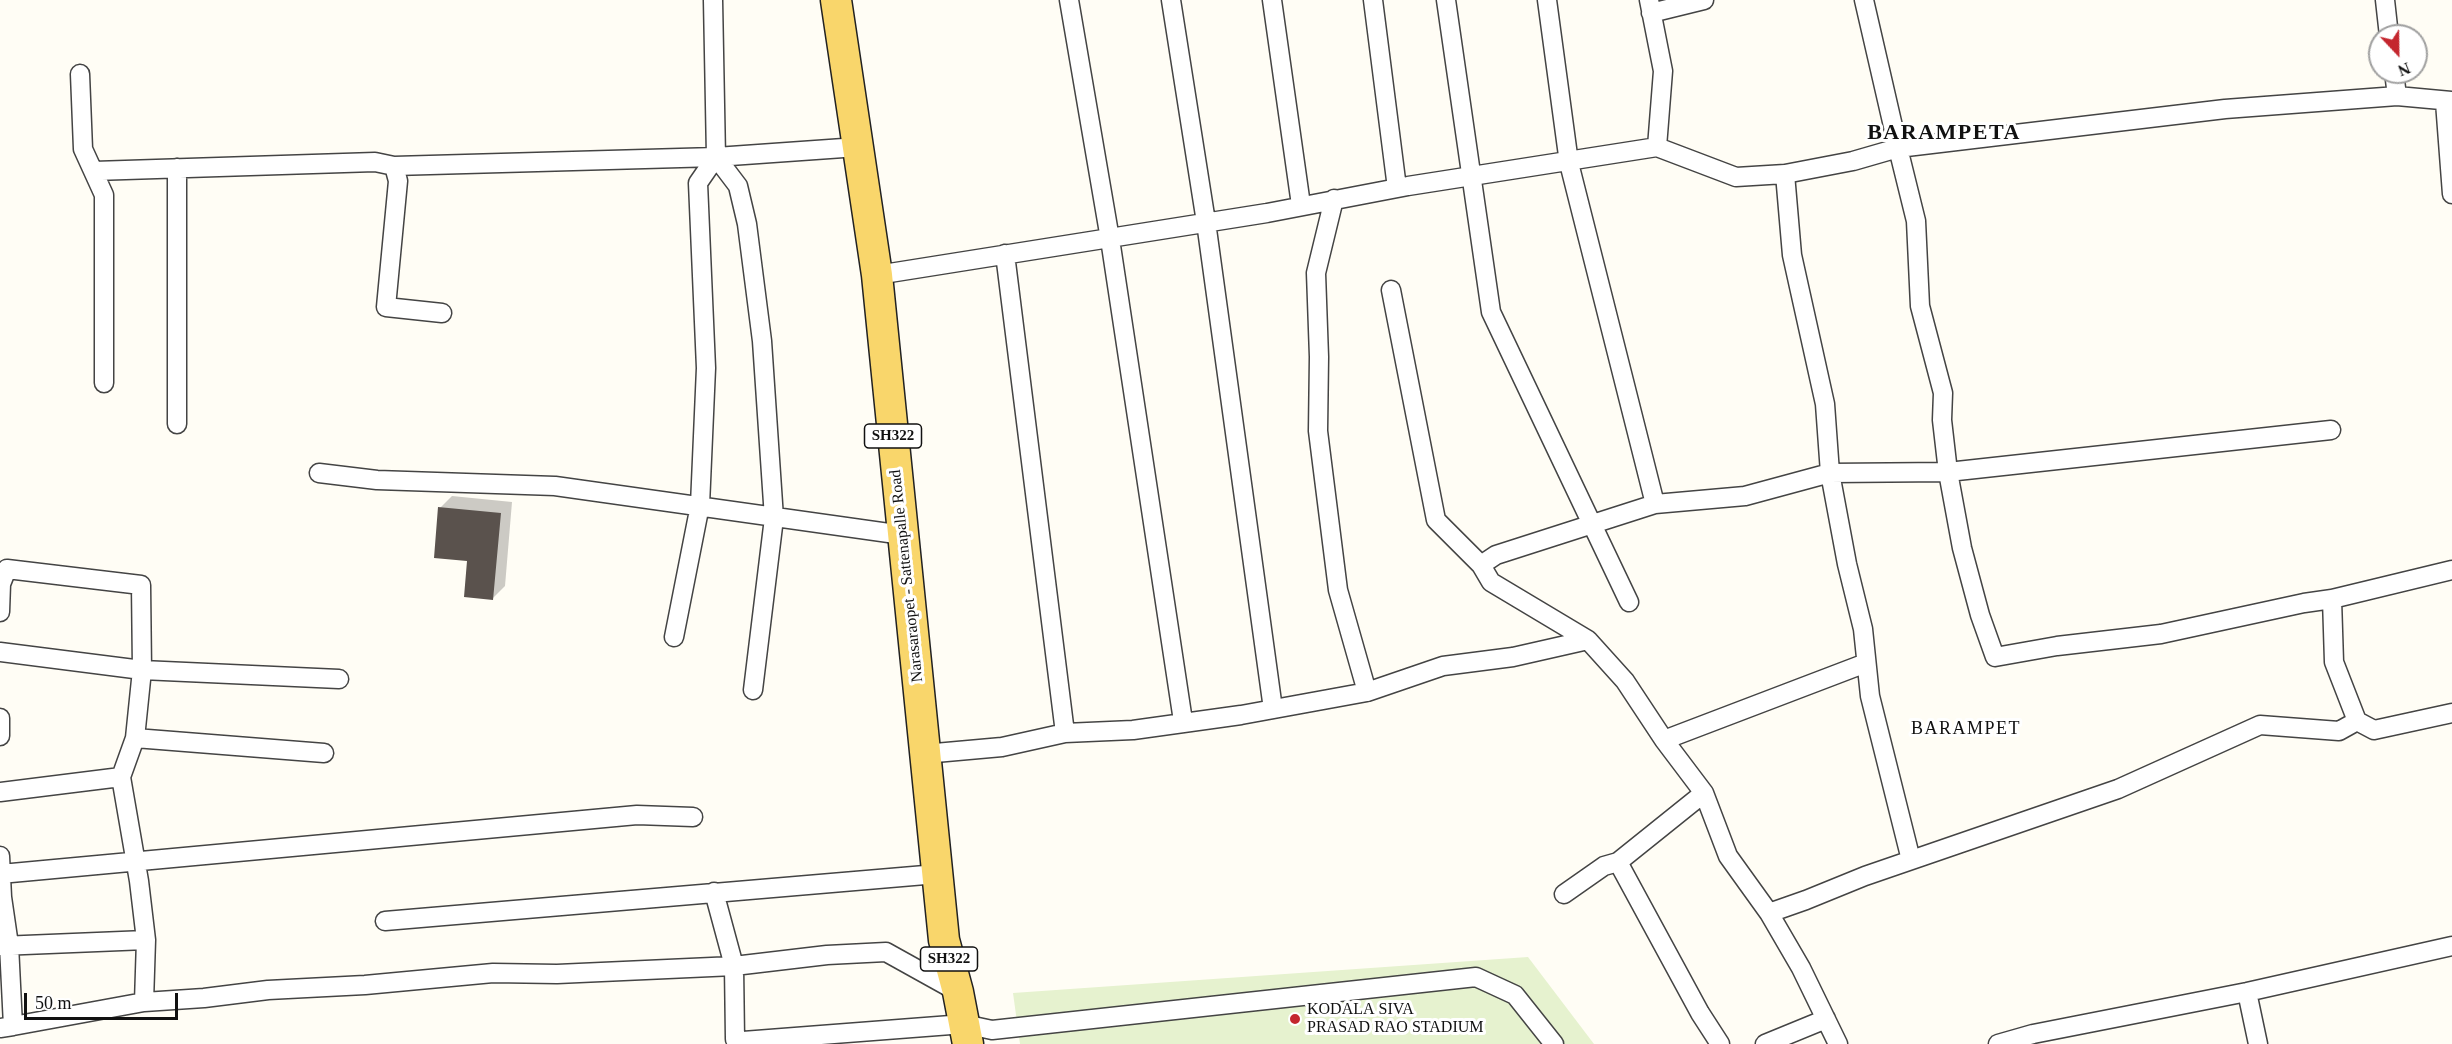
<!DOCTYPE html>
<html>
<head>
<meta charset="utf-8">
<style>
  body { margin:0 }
  #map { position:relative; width:2452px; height:1044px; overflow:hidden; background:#fffdf5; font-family:"Times New Roman",serif }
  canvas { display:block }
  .north { position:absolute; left:2368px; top:24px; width:60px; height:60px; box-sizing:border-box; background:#fff; border:2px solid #a0a0a0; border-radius:50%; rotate:158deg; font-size:16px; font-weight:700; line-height:24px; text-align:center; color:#111 }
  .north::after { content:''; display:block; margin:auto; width:21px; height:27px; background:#c4262e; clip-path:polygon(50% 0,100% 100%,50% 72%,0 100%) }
  .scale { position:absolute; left:24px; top:993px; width:154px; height:27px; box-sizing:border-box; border:3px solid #111; border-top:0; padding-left:8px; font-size:18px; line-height:21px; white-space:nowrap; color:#111; -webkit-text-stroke:4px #fff; paint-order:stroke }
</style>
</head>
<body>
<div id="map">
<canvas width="2452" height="1044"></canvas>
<div class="north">N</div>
<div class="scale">50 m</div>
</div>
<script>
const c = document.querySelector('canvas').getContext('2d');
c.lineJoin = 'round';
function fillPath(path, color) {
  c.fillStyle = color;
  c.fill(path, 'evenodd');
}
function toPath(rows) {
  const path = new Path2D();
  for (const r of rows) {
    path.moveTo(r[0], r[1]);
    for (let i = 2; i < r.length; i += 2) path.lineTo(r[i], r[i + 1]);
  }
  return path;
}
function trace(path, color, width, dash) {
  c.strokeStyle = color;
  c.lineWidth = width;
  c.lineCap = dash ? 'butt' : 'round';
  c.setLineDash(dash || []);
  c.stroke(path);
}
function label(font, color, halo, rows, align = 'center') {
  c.font = font + ' "Times New Roman",serif';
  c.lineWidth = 6;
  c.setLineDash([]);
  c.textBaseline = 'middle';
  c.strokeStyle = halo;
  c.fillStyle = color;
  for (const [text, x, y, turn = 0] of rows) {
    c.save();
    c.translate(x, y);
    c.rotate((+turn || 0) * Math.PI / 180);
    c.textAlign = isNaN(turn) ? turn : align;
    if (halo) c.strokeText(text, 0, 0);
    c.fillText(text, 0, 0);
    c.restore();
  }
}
fillPath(toPath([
  [1528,957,1594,1044,1020,1044,1013,993]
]), '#e6f2cf');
fillPath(toPath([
  [452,496,512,502,505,586,493,598,440,508]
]), '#0003');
fillPath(toPath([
  [438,507,501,513,493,600,464,597,467,561,434,558]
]), '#5a524d');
const street = toPath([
  [713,0,716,157,738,186,747,224,762,341,774,518,753,690],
  [1069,0,1110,239,1183,721],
  [1171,0,1206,222,1273,709],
  [1272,0,1301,205],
  [1373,0,1397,188],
  [1446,0,1491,312,1629,602],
  [1547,0,1569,163,1655,504],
  [1649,0,1663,71,1657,147,1736,177,1785,174,1792,255,1825,404,1830,473,1847,564,1863,629,1870,696,1911,860],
  [1864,0,1898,148,2225,109,2397,96,2452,101],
  [2385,0,2389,36],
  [1651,13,1704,0],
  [2394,72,2397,96],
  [80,74,83,149,104,195,104,383],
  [2445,102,2452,194],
  [394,166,398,181,386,307,442,313],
  [177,168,177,424],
  [94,171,375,162,394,166,716,157,858,147],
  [1334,199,1316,273,1319,357,1318,431,1338,590,1367,692,1443,666,1513,657,1588,640,1625,681,1664,740,1704,793,1728,856,1769,913,1801,968,1838,1044],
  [1005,254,1065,733],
  [877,275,1267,213,1408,186,1657,147],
  [1391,290,1436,520,1481,565,1491,582,1588,640],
  [319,473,377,480,555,486,903,535],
  [1481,565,1496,555,1655,504,1745,496,1830,473,1948,472,2331,430],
  [2332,599,2452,570],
  [0,612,1,584,7,569,141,585,142,670,135,738,121,777],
  [674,637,700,505,706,368,698,183,716,157],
  [0,652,142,670,339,679],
  [0,718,0,736],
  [2357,721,2374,730,2452,713],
  [135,738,324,753],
  [1664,740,1866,663],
  [924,754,1002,747,1065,733,1133,730,1241,715,1367,692],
  [0,792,121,777,139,881,146,940,144,1002,204,998,268,990,365,985,493,973,557,974,734,966,827,955,886,952,958,992],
  [0,856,2,897,9,945,13,1026,0,1028],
  [1618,862,1700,1013,1720,1044],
  [0,874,637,815,693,817],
  [714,892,734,966,735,1039,743,1041,964,1024,992,1030,1476,977,1515,995,1554,1044],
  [1564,894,1604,866,1618,862,1704,793],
  [1769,913,1806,900,1865,876,2118,789,2260,725,2339,731,2357,721,2334,662,2332,599,2304,603,2161,634,2057,646,1995,657,1980,615,1962,548,1948,472,1942,420,1943,393,1920,306,1916,221,1898,148,1853,161,1785,174],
  [385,921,937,874],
  [0,946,146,940],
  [2247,992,2258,1044],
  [13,1026,144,1002],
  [1765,1044,1826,1019],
  [1998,1044,2033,1034,2247,992,2452,946]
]);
const primary = toPath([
  [836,0,877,275,944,940,958,992,968,1044]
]);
trace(street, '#444', 21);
trace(primary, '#222', 33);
trace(street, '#fff', 18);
trace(primary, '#f9d66b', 30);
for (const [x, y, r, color] of [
  [1295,1019,6,"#c4262e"]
]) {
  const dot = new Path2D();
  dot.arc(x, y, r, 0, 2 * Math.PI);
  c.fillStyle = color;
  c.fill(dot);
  trace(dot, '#fff', 2);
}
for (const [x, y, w] of [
  [893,436,57],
  [949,959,57]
]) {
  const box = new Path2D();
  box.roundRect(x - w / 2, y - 12, w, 24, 4.5);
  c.fillStyle = '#fff';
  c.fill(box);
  trace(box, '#111', 1.5);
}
label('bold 15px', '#111', null, [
  ["SH322",893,436],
  ["SH322",949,959]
]);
label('16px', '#111', '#fff', [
  ["Narasaraopet - Sattenapalle Road",907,576,-96]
]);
label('16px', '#111', '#fff', [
  ["KODALA SIVA",1307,1010],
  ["PRASAD RAO STADIUM",1307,1028]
], 'left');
c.letterSpacing = '1.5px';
label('18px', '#111', '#fff', [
  ["BARAMPET",1966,729]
]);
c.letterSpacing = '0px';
c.letterSpacing = '1.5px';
label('bold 22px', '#111', '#fff', [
  ["BARAMPETA",1944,133]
]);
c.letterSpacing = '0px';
</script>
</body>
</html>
